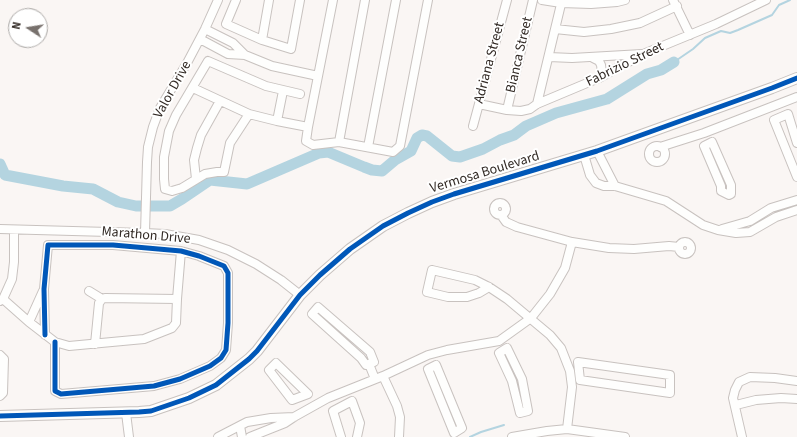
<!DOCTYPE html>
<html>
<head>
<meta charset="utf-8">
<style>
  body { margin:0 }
  #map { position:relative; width:797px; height:437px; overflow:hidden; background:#faf6f4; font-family:"Source Sans 3",sans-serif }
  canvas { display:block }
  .north { position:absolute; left:8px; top:8px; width:40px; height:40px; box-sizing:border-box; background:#fff; border:1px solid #adaaa8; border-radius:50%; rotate:282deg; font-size:11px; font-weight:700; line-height:16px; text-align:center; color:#322a25 }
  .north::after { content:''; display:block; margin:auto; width:14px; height:18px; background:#78716d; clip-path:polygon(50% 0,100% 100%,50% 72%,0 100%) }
</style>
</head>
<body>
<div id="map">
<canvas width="797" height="437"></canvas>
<div class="north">N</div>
</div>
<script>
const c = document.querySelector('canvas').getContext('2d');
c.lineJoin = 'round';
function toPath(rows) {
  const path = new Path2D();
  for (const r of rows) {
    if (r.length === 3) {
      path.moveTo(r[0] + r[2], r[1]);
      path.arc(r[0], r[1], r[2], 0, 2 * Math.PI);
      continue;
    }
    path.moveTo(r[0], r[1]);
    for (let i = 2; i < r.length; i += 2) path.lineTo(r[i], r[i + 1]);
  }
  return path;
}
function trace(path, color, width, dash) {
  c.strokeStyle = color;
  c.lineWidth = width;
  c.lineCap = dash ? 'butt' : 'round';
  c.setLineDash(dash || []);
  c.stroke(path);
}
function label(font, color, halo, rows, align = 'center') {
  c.font = font + ' "Source Sans 3",sans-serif';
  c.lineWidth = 4;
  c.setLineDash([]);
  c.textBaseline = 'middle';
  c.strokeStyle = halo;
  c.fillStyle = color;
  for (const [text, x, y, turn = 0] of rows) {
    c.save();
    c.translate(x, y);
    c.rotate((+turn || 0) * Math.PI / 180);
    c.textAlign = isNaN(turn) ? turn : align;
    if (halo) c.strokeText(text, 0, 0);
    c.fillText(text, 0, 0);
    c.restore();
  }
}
trace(toPath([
  [674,62,693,49,705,38,721,31,730,33,738,30,772,15,779,5,790,0],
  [470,437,481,432,504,425]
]), '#b4d4e0', 2);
trace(toPath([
  [0,164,5,175,63,186,93,189,118,202,136,206,170,206,182,199,210,180,247,184,319,153,328,152,364,167,372,170,382,171,395,160,411,151,417,138,422,135,427,136,452,156,460,157,483,149,500,140,514,135,526,126,556,113,607,99,647,74,661,70,674,62]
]), '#b4d4e0', 11);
const minor = toPath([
  [236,0,226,24,262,40,291,49,300,0],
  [542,0,561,3,591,4,617,2,625,0],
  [673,0,690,35],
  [205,29,233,43,245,55],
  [555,29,584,32,611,29,640,23,677,6],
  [200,39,228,54,245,55,272,66,318,76],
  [262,40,269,0],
  [549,57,572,58,642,54],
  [593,58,599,61,601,65,602,73,599,78],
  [193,88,249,114,277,121,308,127,306,141,313,145,339,142,393,152,400,146,428,0],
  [479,104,507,110,521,111,530,109,537,104,599,78,643,54,716,24,766,0],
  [537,104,562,0],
  [507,110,533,0],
  [249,114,230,143,224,172,217,172,205,174,182,188,172,191,165,189,164,179,164,157,169,131,176,115,208,61,266,86,300,94],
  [277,121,283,91],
  [473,126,507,0],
  [308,127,333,0],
  [339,142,365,0],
  [712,142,731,185,731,194,729,195,721,191,721,186,704,146,712,142],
  [797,143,788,114,774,120,797,177],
  [657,154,8],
  [368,147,396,0],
  [660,147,704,133,797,97],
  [597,151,615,186],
  [584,155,590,175,596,183,604,186,615,186,666,201,703,225,718,230,736,233,750,232,776,217,797,210],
  [196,179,194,160,197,148,201,135,220,101],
  [500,209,6],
  [501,215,506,222,517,227,572,242,609,248,634,249,669,246,679,247],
  [0,229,145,233,165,234,199,240,228,250,256,264,281,280,300,295],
  [722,229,750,221,771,208,797,200],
  [145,233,147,162,148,147,153,127,160,108,187,63,205,29,218,0],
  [685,248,6],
  [489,287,479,293,467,297,448,297,427,292,432,270,475,280,489,287,507,299,550,335,561,348,570,371,572,387,567,429],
  [89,291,102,299],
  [3,299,29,322,55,342,69,346,144,339,172,328,176,323,177,299,181,251],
  [0,301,3,299,12,279,14,262,14,230],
  [318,307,370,352,374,362,366,365,361,358,312,314,318,307],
  [29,322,43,291],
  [45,335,44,289,48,245,113,245,181,251,199,256,224,266,228,273,228,323,226,350,221,358,210,366,180,379,154,386,61,394,55,391,55,342],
  [95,344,99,303,102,299,105,298,177,299],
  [507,348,522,379,528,411,520,413,512,381,499,353,507,348],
  [0,355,4,359,3,393,0,396],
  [578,362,670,375,670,393,580,380,578,362],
  [276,363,308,394,292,400,269,370,276,363],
  [369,364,375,379],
  [436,365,462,428,454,433,428,369,436,365],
  [383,376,397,406,400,417,399,437],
  [736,405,756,400,781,398,797,399],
  [126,413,129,437],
  [240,426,242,437],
  [218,437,247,422,271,418,294,417],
  [250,437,285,423,294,417,328,398,383,376,428,355,447,350,499,341,531,318,550,294,565,268,572,242],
  [341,437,333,411,352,401,360,423,357,437],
  [512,437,547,431,567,429,625,437],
  [742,437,733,398,735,390,739,382,750,377,775,378,797,381]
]);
const major = toPath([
  [0,416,139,412,151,411,189,398,216,385,249,359,257,351,300,295,320,275,350,249,383,226,408,213,432,202,454,194,597,151,772,88,797,78]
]);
trace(minor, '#c8c2bf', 10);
trace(major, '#c8c2bf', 12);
trace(minor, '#fefefd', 8);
trace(major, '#fefefd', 10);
trace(toPath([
  [45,335,44,289,48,245,113,245,181,251,199,256,224,266,228,273,228,323,226,350,221,358,210,366,180,379,154,386,61,394,55,391,55,342],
  [0,416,139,412,151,411,189,398,216,385,249,359,257,351,300,295,320,275,350,249,383,226,408,213,432,202,454,194,597,151,772,88,797,78]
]), '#0057b8', 5);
label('14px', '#322a25', '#fff', [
  ["Bianca Street",520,55,-77],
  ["Adriana Street",490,63,-75],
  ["Fabrizio Street",625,65,-26],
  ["Valor Drive",173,90,-61],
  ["Vermosa Boulevard",485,173,-17],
  ["Marathon Drive",146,236,5]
]);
</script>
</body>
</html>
